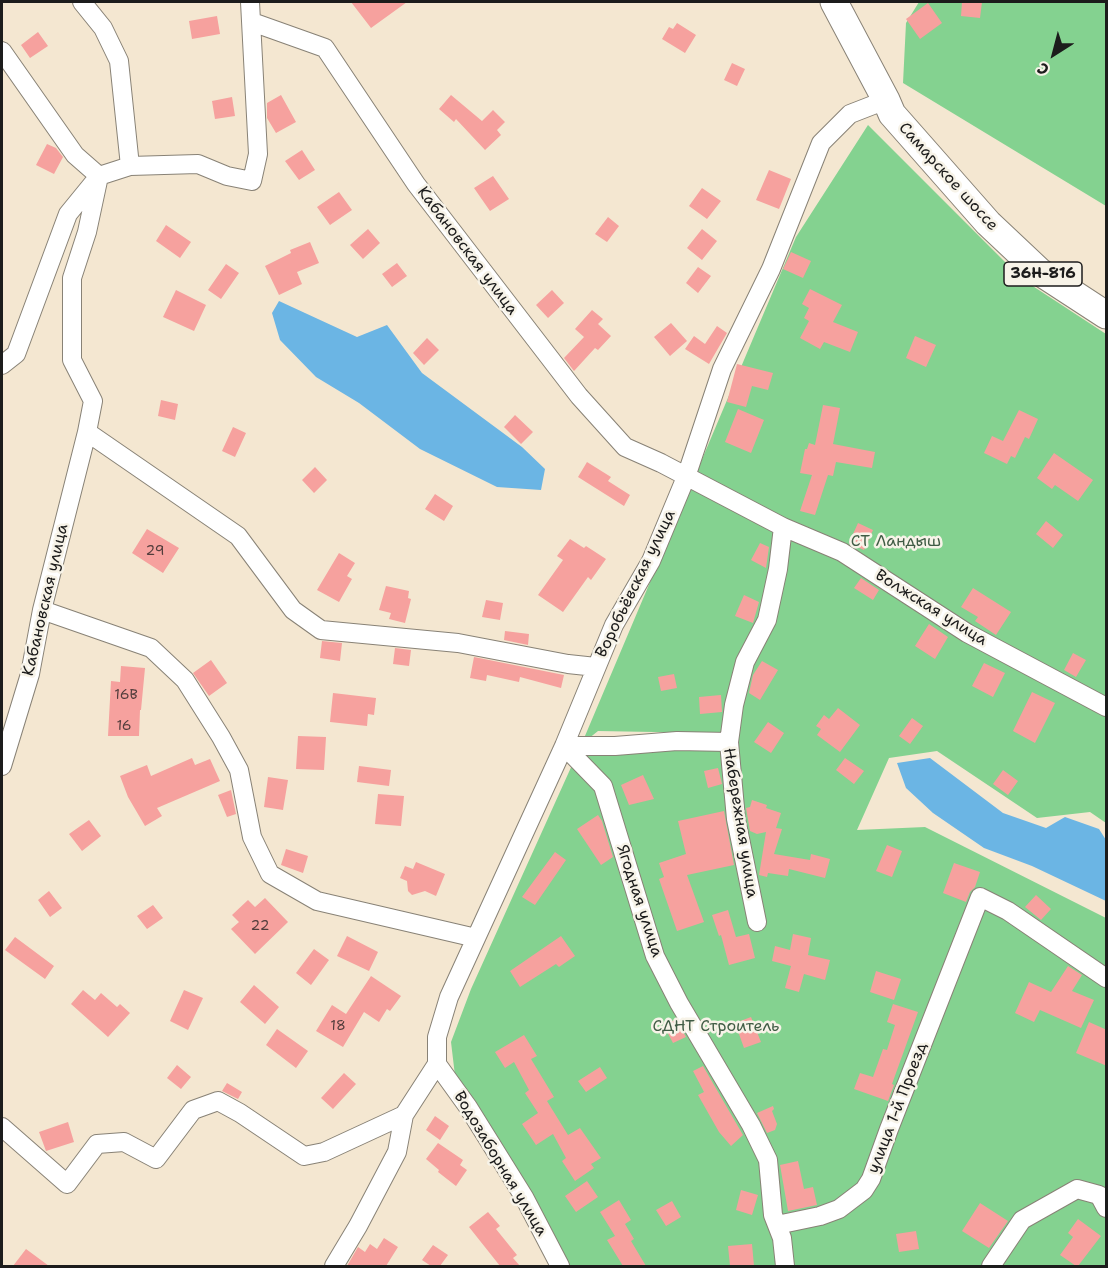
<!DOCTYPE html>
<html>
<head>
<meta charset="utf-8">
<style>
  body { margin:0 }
  #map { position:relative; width:1108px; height:1268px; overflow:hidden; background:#f4e7d1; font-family:"Shantell Sans",sans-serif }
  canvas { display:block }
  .frame { position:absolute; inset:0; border:3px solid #1c1c1c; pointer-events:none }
  .north { position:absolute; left:1024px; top:24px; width:60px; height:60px; -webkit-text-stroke:4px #f7f3e8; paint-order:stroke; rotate:216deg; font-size:16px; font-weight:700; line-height:24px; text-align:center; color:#1c1c1c }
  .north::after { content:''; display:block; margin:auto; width:21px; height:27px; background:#1c1c1c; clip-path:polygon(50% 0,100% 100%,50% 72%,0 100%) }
</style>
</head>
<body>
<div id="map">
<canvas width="1108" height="1268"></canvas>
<div class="frame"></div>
<div class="north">С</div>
</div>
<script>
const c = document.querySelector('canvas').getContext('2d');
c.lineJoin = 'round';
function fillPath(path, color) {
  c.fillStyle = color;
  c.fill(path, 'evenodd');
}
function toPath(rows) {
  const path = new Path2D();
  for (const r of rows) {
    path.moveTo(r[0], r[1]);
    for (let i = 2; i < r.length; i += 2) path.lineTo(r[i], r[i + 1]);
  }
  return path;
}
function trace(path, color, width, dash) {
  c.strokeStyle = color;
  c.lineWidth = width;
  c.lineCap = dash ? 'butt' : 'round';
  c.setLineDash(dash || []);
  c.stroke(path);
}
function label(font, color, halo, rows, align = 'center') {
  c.font = font + ' "Shantell Sans",sans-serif';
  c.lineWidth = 5;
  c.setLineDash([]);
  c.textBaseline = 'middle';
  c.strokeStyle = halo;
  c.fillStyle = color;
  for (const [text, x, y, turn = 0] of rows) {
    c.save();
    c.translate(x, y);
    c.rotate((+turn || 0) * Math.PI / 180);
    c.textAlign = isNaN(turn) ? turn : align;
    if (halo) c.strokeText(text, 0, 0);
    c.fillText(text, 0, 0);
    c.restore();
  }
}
fillPath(toPath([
  [919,2,1106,2,1106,206,903,83,906,23],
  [868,125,1022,279,1106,334,1106,823,1090,812,1037,818,937,751,889,758,857,830,925,827,1106,918,1106,1266,568,1266,456,1084,451,1042,471,989,582,743,796,237],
  [598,731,709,733,583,743]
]), '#84d290');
fillPath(toPath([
  [279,301,357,337,387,325,422,373,522,447,545,469,541,490,497,487,420,449,359,403,316,377,280,340,272,313],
  [930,758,1003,813,1046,828,1065,817,1099,829,1106,840,1106,901,1032,866,984,848,933,813,906,788,897,763]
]), '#6bb5e4');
fillPath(toPath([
  [351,2,407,2,371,28],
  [962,2,982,2,980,18,961,16],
  [928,3,942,23,920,39,906,19],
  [217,16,220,34,192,39,189,21],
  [677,23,696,35,685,53,662,39,669,27,673,29],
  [38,32,48,46,30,58,21,45],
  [732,63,745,69,737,86,724,80],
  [281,95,296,122,276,133,267,118,267,103],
  [451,95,482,121,493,110,505,122,497,130,501,135,485,150,456,119,454,122,439,109],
  [232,97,235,116,215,119,212,101],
  [47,144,56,148,63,157,54,174,36,165],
  [302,150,315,170,299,180,285,161],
  [769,170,791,179,779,209,756,200],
  [493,176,509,199,490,211,474,188],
  [702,188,721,201,707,219,689,206],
  [339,192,352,210,330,225,317,207],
  [608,217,619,226,607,242,595,234],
  [166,225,191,242,180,258,156,241],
  [368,229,380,243,363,259,350,245],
  [702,229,717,241,702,260,687,248],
  [310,242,319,263,297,272,302,284,279,295,265,266,291,253,290,250],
  [791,252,811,261,803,278,783,269],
  [397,263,407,276,392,287,382,274],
  [226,264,239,273,221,299,208,290],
  [698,267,711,276,698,293,686,283],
  [810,289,842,305,833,322,858,332,850,352,824,342,820,349,800,338,809,321,804,318,809,308,802,304],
  [176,290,206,305,194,331,163,317],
  [552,290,564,303,548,318,536,305],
  [592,310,603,319,598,324,611,336,598,350,595,348,574,371,564,358,584,337,575,329],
  [671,323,687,341,670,356,654,337],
  [717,326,727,333,709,364,685,349,694,336,705,344],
  [915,336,936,345,926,367,906,358],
  [427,338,439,350,424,365,413,353],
  [737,364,773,373,768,390,752,386,746,407,727,402],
  [161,400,178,404,175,420,158,416],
  [823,405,840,408,833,444,875,452,872,468,836,462,833,476,828,475,815,515,800,511,812,475,800,473,805,449,807,449,809,443,815,445],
  [738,409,764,420,751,453,725,442],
  [1019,410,1038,419,1029,439,1025,437,1015,458,1011,456,1007,464,984,453,992,436,1003,441],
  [515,415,533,432,521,444,504,427],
  [233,427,246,433,235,457,222,451],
  [1054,453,1093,480,1078,501,1055,485,1052,489,1037,478],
  [587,462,611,477,608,481,630,495,624,506,578,477],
  [315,467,327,480,314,493,302,480],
  [435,494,453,506,444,521,425,509],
  [1046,521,1063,535,1053,548,1036,534],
  [858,523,873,530,864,550,849,543],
  [147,529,179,548,163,573,132,553],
  [570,539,584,548,586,546,606,559,591,580,588,577,563,612,538,595,563,560,557,556],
  [760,543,769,547,766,568,751,560],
  [339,553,355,563,347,576,352,579,339,602,317,590],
  [861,578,879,590,873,600,854,588],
  [386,586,409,591,408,598,411,599,405,623,389,619,391,613,379,610],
  [973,588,1011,612,996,635,975,621,978,617,961,607],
  [744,595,759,602,753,623,735,616],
  [486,600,503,603,500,620,482,617],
  [929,624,948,637,935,659,915,646],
  [505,631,529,634,528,645,504,640],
  [322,641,342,643,340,661,320,658],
  [395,648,411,650,409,666,393,664],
  [1073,653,1086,660,1076,677,1064,670],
  [474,657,564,675,561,688,520,677,519,682,487,675,486,681,470,678],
  [211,660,227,683,209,696,193,673],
  [762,661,778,670,760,700,749,693,753,675],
  [984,663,1005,673,993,697,972,686],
  [121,666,145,668,141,710,140,710,139,736,108,736,111,681,120,682],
  [674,674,677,688,661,691,658,677],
  [1032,692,1055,703,1035,743,1013,731],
  [333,693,376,698,374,715,368,714,367,726,330,722],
  [721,695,722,712,700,714,699,697],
  [838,708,860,725,840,752,817,735,821,729,816,726,824,715,829,719],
  [912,718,923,726,910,744,899,736],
  [768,722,784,733,771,753,754,742],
  [298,736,326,737,324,770,296,769],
  [192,758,195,765,210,759,220,781,157,808,162,816,145,826,128,797,120,776,147,765,151,776],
  [845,758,864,771,854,784,836,770],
  [359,766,391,770,389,786,357,782],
  [718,768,722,784,708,788,704,771],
  [1003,770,1018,781,1008,795,993,784],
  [643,775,654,799,629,805,621,785],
  [268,777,288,780,283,810,264,807],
  [231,790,236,814,227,817,218,795],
  [378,794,404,796,401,826,375,824],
  [752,800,767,805,766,808,781,813,776,828,782,829,774,854,810,860,811,854,830,859,825,878,789,869,788,876,768,873,767,877,759,875,766,832,757,834,750,831,746,808,750,807],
  [724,811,734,865,687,875,704,922,677,931,659,879,664,877,659,863,686,854,678,821],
  [598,815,602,821,613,857,601,865,577,829],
  [89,820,101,836,82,851,69,834],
  [887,845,902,851,892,877,876,871],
  [286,849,308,856,303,873,281,865],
  [555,852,566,860,535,905,522,897],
  [416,862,445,874,436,896,425,891,412,895,408,891,407,881,400,878,405,866,413,869],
  [954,863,980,872,975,887,970,892,966,902,943,893],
  [49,891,62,908,50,917,38,900],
  [1036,895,1051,909,1041,920,1025,907],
  [265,898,288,922,255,954,231,929,239,922,232,915,248,900,255,907],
  [153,905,163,918,147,929,137,916],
  [728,910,736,937,749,934,755,958,729,965,721,935,719,936,712,915],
  [793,934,811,938,808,955,830,960,825,980,804,974,799,992,785,988,791,966,772,961,775,946,790,950],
  [347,936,378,952,369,971,337,956],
  [561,936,575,956,559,967,556,964,520,987,510,971],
  [15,937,54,966,45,979,5,950],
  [314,949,329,960,311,985,296,973],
  [1068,966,1082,975,1072,991,1094,1000,1081,1028,1040,1010,1034,1022,1015,1013,1029,982,1051,992],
  [876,971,901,979,894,1000,870,992],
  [371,976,401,996,390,1011,387,1009,379,1022,364,1012,343,1047,316,1031,332,1005,346,1014],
  [254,985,279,1007,265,1024,240,1002],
  [83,990,95,1000,101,993,117,1007,120,1004,130,1013,108,1037,71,1004],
  [184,990,203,998,188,1030,170,1021],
  [893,1004,918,1012,892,1084,894,1085,888,1101,854,1089,860,1073,873,1077,883,1049,887,1050,895,1025,887,1022],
  [751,1017,761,1042,744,1048,735,1023],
  [676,1019,686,1037,673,1043,664,1026],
  [1089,1022,1107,1030,1107,1066,1076,1053],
  [277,1029,308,1051,296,1068,266,1045],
  [524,1035,537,1056,531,1059,554,1097,547,1101,568,1135,580,1128,601,1158,591,1164,594,1168,575,1181,562,1161,566,1158,553,1134,536,1145,522,1124,538,1113,525,1093,529,1090,514,1062,505,1068,495,1052],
  [177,1065,191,1077,181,1089,167,1078],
  [703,1066,743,1135,731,1146,719,1132,698,1095,704,1092,693,1071],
  [600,1067,607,1078,586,1092,578,1081],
  [344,1073,356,1084,333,1109,321,1098],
  [227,1083,242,1092,238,1099,222,1091],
  [773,1106,774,1109,772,1111,777,1124,775,1130,767,1133,757,1113],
  [435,1116,449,1126,440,1140,426,1130],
  [68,1122,74,1142,46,1151,39,1132],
  [438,1143,463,1160,460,1165,467,1170,456,1186,438,1172,439,1170,426,1159],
  [798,1161,804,1189,813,1187,817,1205,788,1211,780,1165],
  [587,1181,598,1197,576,1212,565,1196],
  [741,1190,758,1195,752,1215,736,1210],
  [619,1200,631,1220,625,1224,634,1239,631,1241,646,1266,623,1266,607,1240,615,1236,600,1212],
  [672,1201,681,1217,666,1226,656,1210],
  [980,1203,1008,1221,989,1248,962,1231],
  [488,1212,500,1226,496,1229,517,1255,513,1258,520,1266,500,1266,469,1227],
  [1078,1219,1101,1236,1078,1266,1076,1266,1060,1255,1073,1237,1068,1233],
  [916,1231,919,1249,899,1252,896,1234],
  [384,1238,398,1247,386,1266,347,1266,358,1247,365,1252,370,1244,377,1249],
  [752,1244,754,1266,730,1266,728,1246],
  [433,1245,448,1255,440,1266,431,1266,422,1260],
  [26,1249,49,1266,13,1266]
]), '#f6a19e');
const minor = toPath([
  [82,2,103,28,119,61,130,166],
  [252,22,325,48,416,184,579,396,625,447,661,463,783,527,842,552,967,633,1106,707],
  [2,51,75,155,99,176,68,214,16,354,2,365],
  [87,432,238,536,293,610,321,630,458,643,568,664,596,667],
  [42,610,151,648,185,680,221,737,239,770,252,837,270,874,317,901,476,938],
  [564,746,603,786,655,956,679,1003,751,1125,768,1160,773,1215,782,1238,785,1266],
  [564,746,615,746,677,741,729,742],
  [2,766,30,674,42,610,87,432,93,401,72,360,72,278,87,232,99,176,130,166,198,164,227,176,252,181,258,154,250,2],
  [757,922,736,819,729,742,734,705,745,662,767,620,778,569,783,527],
  [437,1064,437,1037,449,997,564,746,614,625,651,561,686,477,722,369,771,269,821,143,850,114,886,100],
  [437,1064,468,1107,524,1197,560,1266],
  [2,1127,67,1184,97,1144,124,1142,156,1159,193,1110,218,1101,240,1113,304,1156,324,1152,404,1115],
  [777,1225,820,1216,839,1209,864,1190,871,1179,889,1129,980,897,1008,911,1106,978],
  [334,1266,358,1226,397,1152,404,1115,437,1064],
  [991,1266,1022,1220,1077,1189,1099,1195,1106,1208]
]);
const primary = toPath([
  [834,2,886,100,892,114,988,223,1040,272,1106,315]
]);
trace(minor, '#888276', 20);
trace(primary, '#888276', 29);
trace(minor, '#fff', 18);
trace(primary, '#fff', 27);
label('14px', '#523d3c', null, [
  ["29",155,551],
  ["16В",126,695],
  ["16",124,726],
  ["22",260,926],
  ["18",338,1026]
]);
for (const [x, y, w] of [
  [1043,274,78]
]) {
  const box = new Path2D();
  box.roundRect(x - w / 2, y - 12, w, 24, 4.5);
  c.fillStyle = '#f7f3e8';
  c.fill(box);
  trace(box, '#1c1c1c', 1.5);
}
label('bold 15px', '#1c1c1c', null, [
  ["36Н-816",1043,274]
]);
label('16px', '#1c1c1c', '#f7f3e8', [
  ["Самарское шоссе",948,177,48],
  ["Кабановская улица",467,251,53],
  ["Воробьёвская улица",636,584,-64],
  ["Кабановская улица",46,600,-77],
  ["Волжская улица",931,608,32],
  ["Набережная улица",740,823,81],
  ["Ягодная улица",639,901,72],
  ["улица 1-й Проезд",898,1108,-69],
  ["Водозаборная улица",500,1164,59]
]);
label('16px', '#405c45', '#f7f3e8', [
  ["СТ Ландыш",896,542],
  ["СДНТ Строитель",716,1027]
]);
</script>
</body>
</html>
